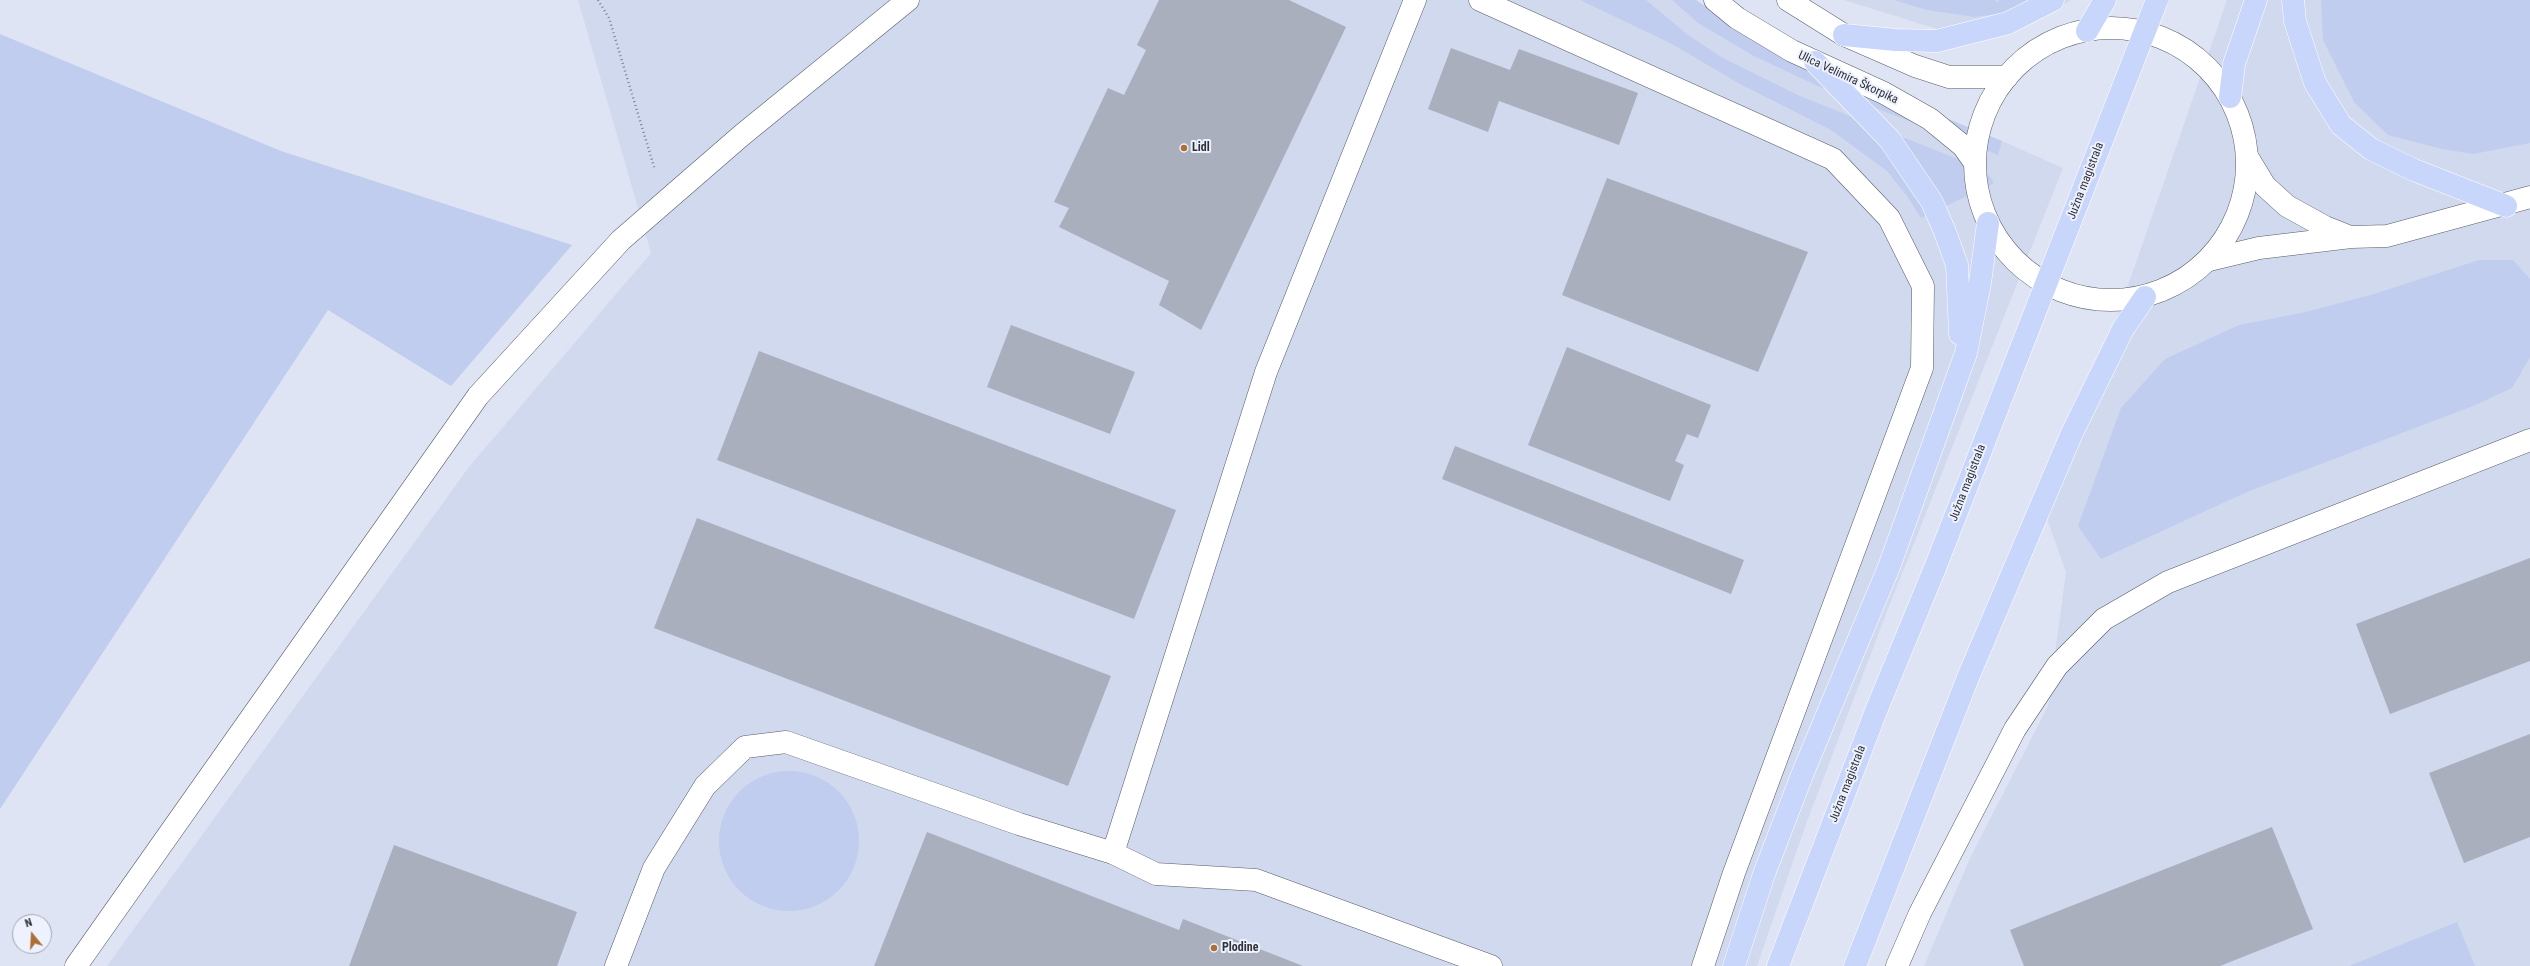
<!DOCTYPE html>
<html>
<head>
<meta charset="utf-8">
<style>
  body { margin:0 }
  #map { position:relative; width:2530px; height:966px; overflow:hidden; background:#dfe4f4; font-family:"Roboto Condensed",sans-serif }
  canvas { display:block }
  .north { position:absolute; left:12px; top:914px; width:40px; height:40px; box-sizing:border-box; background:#edf2fe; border:1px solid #a1a5af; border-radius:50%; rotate:342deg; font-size:11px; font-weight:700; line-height:16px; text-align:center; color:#303238 }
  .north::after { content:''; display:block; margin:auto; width:14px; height:18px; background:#ae6f36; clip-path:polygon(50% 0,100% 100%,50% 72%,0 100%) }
</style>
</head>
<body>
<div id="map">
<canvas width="2530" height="966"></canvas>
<div class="north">N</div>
</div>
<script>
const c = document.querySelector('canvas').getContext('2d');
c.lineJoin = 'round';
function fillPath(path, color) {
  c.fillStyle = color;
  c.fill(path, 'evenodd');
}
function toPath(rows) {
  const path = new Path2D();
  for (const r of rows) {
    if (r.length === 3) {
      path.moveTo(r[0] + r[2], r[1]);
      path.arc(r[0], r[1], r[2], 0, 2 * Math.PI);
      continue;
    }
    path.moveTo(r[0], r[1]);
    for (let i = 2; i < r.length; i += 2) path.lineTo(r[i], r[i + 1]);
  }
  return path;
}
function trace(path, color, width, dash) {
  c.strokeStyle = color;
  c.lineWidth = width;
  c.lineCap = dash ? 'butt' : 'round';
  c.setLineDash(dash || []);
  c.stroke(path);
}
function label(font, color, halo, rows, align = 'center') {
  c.font = font + ' "Roboto Condensed",sans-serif';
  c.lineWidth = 4;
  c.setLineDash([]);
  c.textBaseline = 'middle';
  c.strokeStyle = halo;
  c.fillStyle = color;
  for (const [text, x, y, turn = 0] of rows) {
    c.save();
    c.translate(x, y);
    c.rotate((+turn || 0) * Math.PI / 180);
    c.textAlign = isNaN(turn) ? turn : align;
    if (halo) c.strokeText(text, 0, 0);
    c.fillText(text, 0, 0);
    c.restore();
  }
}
fillPath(toPath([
  [578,0,1696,0,1756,41,2002,141,2063,168,1886,614,1806,824,1757,966,107,966,469,467,651,253],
  [1844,0,2071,0,2012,31,1953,34],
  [2227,0,2530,0,2530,966,1924,966,1970,858,2048,706,2066,572,2047,519]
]), '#d1d9ef');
fillPath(toPath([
  [1580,0,1646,0,1688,35,1721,57,1800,96,1985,170,1994,183,1921,218,1907,196,1887,171,1831,130,1740,84,1672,44],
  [1672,0,1696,0,1756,41,2002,141,1998,155,1820,87,1754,56,1698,23],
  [1894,0,1994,0,1998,2,1999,0,2039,0,2019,11,1975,17,1927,10],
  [2321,0,2530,0,2530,143,2473,154,2442,149,2388,135,2354,102,2323,40],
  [0,34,281,151,572,245,451,386,328,310,0,809],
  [2479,260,2513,260,2530,279,2530,357,2512,388,2473,406,2247,492,2101,559,2078,526,2121,408,2165,359,2239,325,2301,313,2371,295],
  [789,841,70],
  [2457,922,2475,966,2349,966]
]), '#c1cdee');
fillPath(toPath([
  [1159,0,1289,0,1346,27,1201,330,1159,305,1169,281,1059,227,1069,208,1054,202,1108,88,1124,95,1146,50,1137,45],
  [1451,48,1510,70,1519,49,1638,93,1619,145,1499,101,1488,132,1428,109],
  [1607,178,1808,252,1758,372,1562,295],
  [1011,325,1135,372,1110,434,987,387],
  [1567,347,1711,405,1698,438,1687,434,1675,461,1684,465,1670,501,1528,445],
  [759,351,1176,510,1134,619,717,460],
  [1455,446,1744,560,1731,594,1442,479],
  [697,518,1111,676,1068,786,654,628],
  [2530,558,2530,661,2390,714,2356,624],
  [2530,734,2530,837,2464,863,2429,773],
  [2272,827,2313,929,2220,966,2024,966,2010,930],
  [927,832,1179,930,1183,919,1303,966,874,966],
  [394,845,577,912,557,966,349,966]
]), '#aaafbe');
const service = toPath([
  [1480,0,1833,159,1889,218,1923,286,1922,368,1734,873,1703,966],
  [1113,853,1266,372,1415,0],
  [76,966,478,396,621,240,742,135,908,0],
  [616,966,654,868,705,786,745,747,786,742,1019,824,1113,853,1156,874,1256,880,1491,966]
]);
const minor = toPath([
  [2248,158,2265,186,2287,206,2325,227,2350,237],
  [2209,260,2259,248,2351,237,2387,236,2530,197],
  [1897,966,1920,913,2015,729,2057,666,2104,619,2168,582,2530,440]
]);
const tertiary = toPath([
  [1715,0,1737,18,1792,51,1884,93,1930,119,1963,146,1975,163],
  [1788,0,1844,35,1915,66,1949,77,2007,77],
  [2111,164,136]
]);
const primary = toPath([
  [2293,0,2295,21,2315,83,2341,125,2371,149,2414,170,2506,206],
  [2087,31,2105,0],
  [1844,35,1896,40,1937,41,2008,23,2053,0],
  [1815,62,1890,140,1932,202,1945,232,1957,265,1960,334],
  [2230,97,2234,64,2256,0],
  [1734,966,1764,874,1804,770,1889,567,1966,353,1980,283,1988,223],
  [1778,966,1878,706,1935,568],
  [1855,966,1969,675,2072,433,2123,329,2145,297]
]);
trace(service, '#575c69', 23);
trace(minor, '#575c69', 23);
trace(tertiary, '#575c69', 23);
trace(primary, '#fff', 23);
trace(toPath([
  [598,0,609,18,655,170]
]), '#7f828d', 2.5, [1, 3]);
trace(service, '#fff', 22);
trace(minor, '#fff', 22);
trace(tertiary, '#fff', 22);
trace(primary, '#c9d6fc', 22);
const primaryBridge = toPath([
  [1935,568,2157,0]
]);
trace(primaryBridge, '#fff', 23, []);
trace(primaryBridge, '#c9d6fc', 22);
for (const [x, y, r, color] of [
  [1184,148,4,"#ae6f36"],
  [1214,948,4,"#ae6f36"]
]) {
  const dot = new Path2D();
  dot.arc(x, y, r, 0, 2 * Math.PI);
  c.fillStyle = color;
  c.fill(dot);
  trace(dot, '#edf2fe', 1.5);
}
label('12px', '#303238', '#edf2fe', [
  ["Ulica Velimira Škorpika",1848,78,25],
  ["Južna magistrala",2086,181,-69],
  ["Južna magistrala",1968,483,-69],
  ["Južna magistrala",1848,784,-69]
]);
label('bold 12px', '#303238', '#edf2fe', [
  ["Lidl",1192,148],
  ["Plodine",1222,948]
], 'left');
</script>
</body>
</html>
